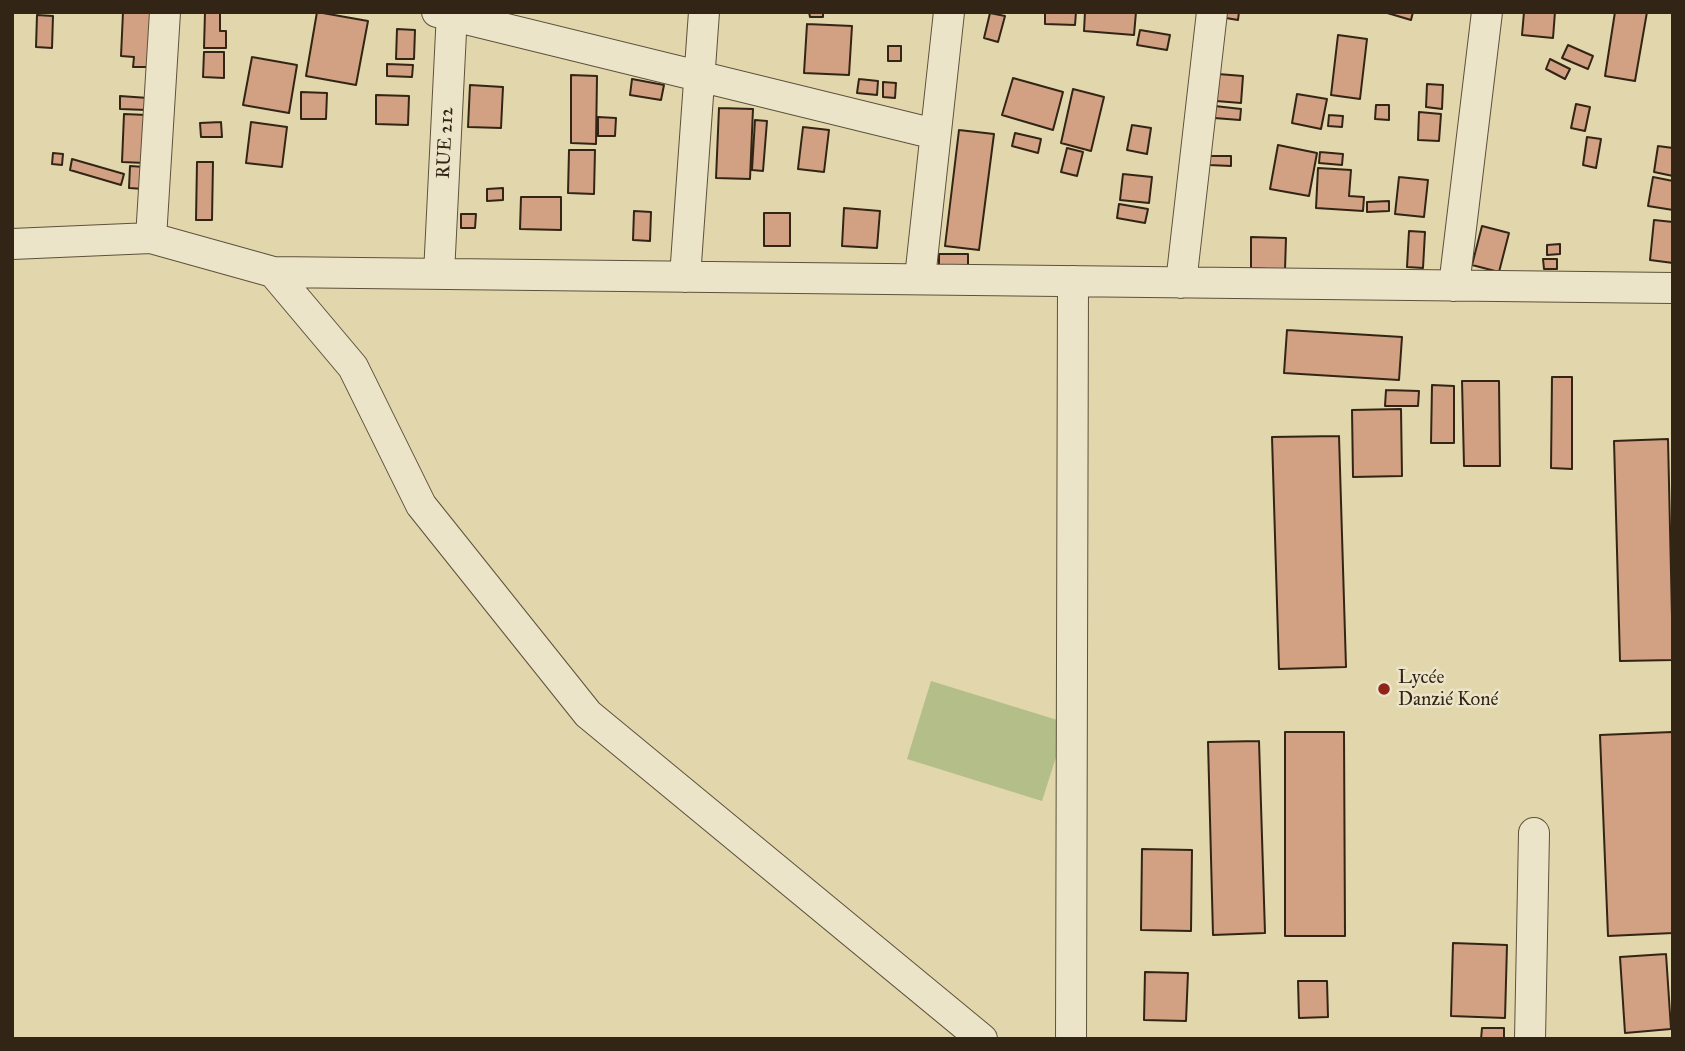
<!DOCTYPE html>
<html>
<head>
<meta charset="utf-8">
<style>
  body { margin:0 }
  #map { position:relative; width:1685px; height:1051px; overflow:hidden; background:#e2d6ac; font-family:"IM FELL Great Primer",serif }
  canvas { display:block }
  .frame { position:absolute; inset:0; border:14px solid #322515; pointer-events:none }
</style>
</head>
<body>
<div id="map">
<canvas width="1685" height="1051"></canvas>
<div class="frame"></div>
</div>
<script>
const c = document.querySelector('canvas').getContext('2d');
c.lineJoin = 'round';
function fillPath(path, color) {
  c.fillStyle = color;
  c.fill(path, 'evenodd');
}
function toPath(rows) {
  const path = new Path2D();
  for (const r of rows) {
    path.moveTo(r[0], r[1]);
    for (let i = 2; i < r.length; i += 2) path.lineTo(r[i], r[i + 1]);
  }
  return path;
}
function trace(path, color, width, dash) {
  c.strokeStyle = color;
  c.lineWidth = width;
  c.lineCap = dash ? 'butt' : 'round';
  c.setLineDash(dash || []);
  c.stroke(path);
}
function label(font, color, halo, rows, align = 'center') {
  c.font = font + ' "IM FELL Great Primer",serif';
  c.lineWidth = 5;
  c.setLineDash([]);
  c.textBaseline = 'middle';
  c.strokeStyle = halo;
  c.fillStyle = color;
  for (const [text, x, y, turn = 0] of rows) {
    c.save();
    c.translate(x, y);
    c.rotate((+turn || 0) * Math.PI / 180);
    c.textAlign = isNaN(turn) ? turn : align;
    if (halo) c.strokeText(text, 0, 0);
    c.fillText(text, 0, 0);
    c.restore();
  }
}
fillPath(toPath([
  [931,681,1067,723,1042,801,907,759]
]), '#b3be89');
const building = toPath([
  [123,12,157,12,155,67,133,67,134,57,121,56,123,12],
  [205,12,220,12,220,31,226,31,226,48,204,48,205,12],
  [317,12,368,21,356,85,306,76,317,12],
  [809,12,823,12,823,17,810,17,809,12],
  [1045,12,1076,12,1075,25,1045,24,1045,12],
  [1085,12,1136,12,1134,35,1084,31,1085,12],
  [1226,12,1239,12,1238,20,1226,18,1226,12],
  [1384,12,1413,12,1411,20,1384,12],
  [1524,12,1555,12,1553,38,1522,35,1524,12],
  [1615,12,1647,12,1635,81,1605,76,1615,12],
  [990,13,1005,16,998,42,984,38,990,13],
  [37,15,53,16,52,48,36,47,37,15],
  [807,24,852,26,849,75,804,73,807,24],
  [397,29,415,30,414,59,396,59,397,29],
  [1140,30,1170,35,1167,50,1137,45,1140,30],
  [1338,35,1367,39,1360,99,1331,95,1338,35],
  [1568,45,1593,56,1588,69,1562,58,1568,45],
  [888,46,901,46,901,61,888,61,888,46],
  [204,52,224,52,224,78,203,77,204,52],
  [252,57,297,65,289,113,243,105,252,57],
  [1550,59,1570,69,1565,79,1546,69,1550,59],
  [387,64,413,65,412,77,387,76,387,64],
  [1218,74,1243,76,1241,103,1216,101,1218,74],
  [571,75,597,76,596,144,571,143,571,75],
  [1013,78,1063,92,1053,130,1002,115,1013,78],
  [632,79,664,85,661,100,630,95,632,79],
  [859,79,878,81,877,95,857,93,859,79],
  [883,82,896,83,895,98,883,97,883,82],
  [1427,84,1443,85,1442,109,1426,107,1427,84],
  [470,85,503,87,501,128,468,127,470,85],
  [1073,89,1104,97,1091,151,1061,143,1073,89],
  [301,92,327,93,326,119,301,119,301,92],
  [1297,94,1327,99,1321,129,1292,123,1297,94],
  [376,95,409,96,408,125,376,124,376,95],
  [120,96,148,98,147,110,120,109,120,96],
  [1576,104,1590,107,1585,131,1571,128,1576,104],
  [1376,105,1389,105,1389,120,1375,119,1376,105],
  [1215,106,1241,109,1240,120,1214,118,1215,106],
  [719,108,753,109,750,179,716,178,719,108],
  [1419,112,1441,114,1439,141,1418,140,1419,112],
  [124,114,147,115,145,163,122,162,124,114],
  [1329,115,1343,116,1342,127,1328,126,1329,115],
  [598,117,616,118,615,136,598,136,598,117],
  [755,120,767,121,763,171,752,170,755,120],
  [221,122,222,137,201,137,200,123,221,122],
  [251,122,287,127,282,167,246,163,251,122],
  [1132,125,1151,128,1147,154,1127,150,1132,125],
  [803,127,829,130,824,172,798,169,803,127],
  [959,130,994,134,979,250,945,246,959,130],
  [1015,133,1041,139,1038,153,1012,146,1015,133],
  [1587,137,1601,139,1596,168,1583,165,1587,137],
  [1278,145,1317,153,1309,196,1270,189,1278,145],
  [1658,146,1673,148,1673,176,1654,172,1658,146],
  [1067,148,1083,152,1077,176,1061,172,1067,148],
  [569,150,595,150,594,194,568,193,569,150],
  [1320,152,1343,154,1342,165,1319,163,1320,152],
  [53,153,63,154,62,165,52,164,53,153],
  [1209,156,1231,156,1231,166,1209,165,1209,156],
  [72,159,124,174,121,185,70,170,72,159],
  [197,162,213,162,212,220,196,220,197,162],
  [130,166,145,167,144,189,129,188,130,166],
  [1318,168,1351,170,1349,196,1364,197,1363,211,1316,208,1318,168],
  [1123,174,1152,177,1149,203,1120,200,1123,174],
  [1399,177,1428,180,1424,217,1395,214,1399,177],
  [1653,177,1673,181,1673,210,1648,206,1653,177],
  [503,188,503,200,487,201,487,189,503,188],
  [521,197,561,197,561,230,520,229,521,197],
  [1389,201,1389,211,1367,212,1367,202,1389,201],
  [1119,204,1148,209,1145,223,1117,218,1119,204],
  [844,208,880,211,877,248,842,246,844,208],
  [634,211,651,212,650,241,633,240,634,211],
  [764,213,790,213,790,246,764,246,764,213],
  [461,214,476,214,475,228,461,228,461,214],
  [1654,220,1673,222,1673,263,1650,260,1654,220],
  [1482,226,1509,233,1499,272,1472,265,1482,226],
  [1409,231,1425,232,1423,268,1407,267,1409,231],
  [1251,237,1286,238,1285,270,1251,268,1251,237],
  [1560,244,1560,254,1547,255,1547,245,1560,244],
  [939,254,968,254,968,269,939,268,939,254],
  [1543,259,1557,259,1557,269,1544,269,1543,259],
  [1287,330,1402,337,1399,380,1284,373,1287,330],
  [1552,377,1572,377,1572,469,1551,468,1552,377],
  [1462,381,1499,381,1500,466,1464,466,1462,381],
  [1432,385,1454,386,1454,443,1431,443,1432,385],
  [1386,390,1419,391,1418,406,1385,406,1386,390],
  [1401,409,1402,476,1353,477,1352,410,1401,409],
  [1339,436,1346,667,1279,669,1272,437,1339,436],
  [1668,439,1673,660,1620,661,1614,441,1668,439],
  [1285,732,1344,732,1345,936,1285,936,1285,732],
  [1672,732,1673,933,1608,936,1600,735,1672,732],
  [1259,741,1265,933,1213,935,1208,742,1259,741],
  [1142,849,1192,850,1191,931,1141,930,1142,849],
  [1453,943,1507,945,1505,1018,1451,1016,1453,943],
  [1666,954,1671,1029,1625,1033,1620,957,1666,954],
  [1145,972,1188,973,1186,1021,1144,1020,1145,972],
  [1298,981,1327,981,1328,1017,1299,1018,1298,981],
  [1482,1028,1504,1028,1504,1039,1481,1039,1482,1028]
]);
fillPath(building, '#d2a082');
trace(building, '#322515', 2);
const minor = toPath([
  [437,12,935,134],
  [151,238,165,12],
  [12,244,151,238,273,272,1673,288],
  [273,272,353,367,421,505,588,714,982,1039],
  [439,274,452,12],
  [685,277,704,12],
  [920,278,949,12],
  [1181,283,1212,12],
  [1454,286,1487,12],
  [1071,1039,1073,281],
  [1530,1039,1534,833]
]);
trace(minor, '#5e513b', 32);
trace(minor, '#ece4c9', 30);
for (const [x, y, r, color] of [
  [1384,689,7,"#8f2418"]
]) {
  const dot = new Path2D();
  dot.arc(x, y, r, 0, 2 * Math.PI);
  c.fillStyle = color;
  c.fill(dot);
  trace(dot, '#ece4c9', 2.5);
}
label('19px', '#322515', '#ece4c9', [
  ["RUE 212",446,143,-87]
]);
label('19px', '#322515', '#ece4c9', [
  ["Lycée",1398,678],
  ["Danzié Koné",1398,700]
], 'left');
</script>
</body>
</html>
